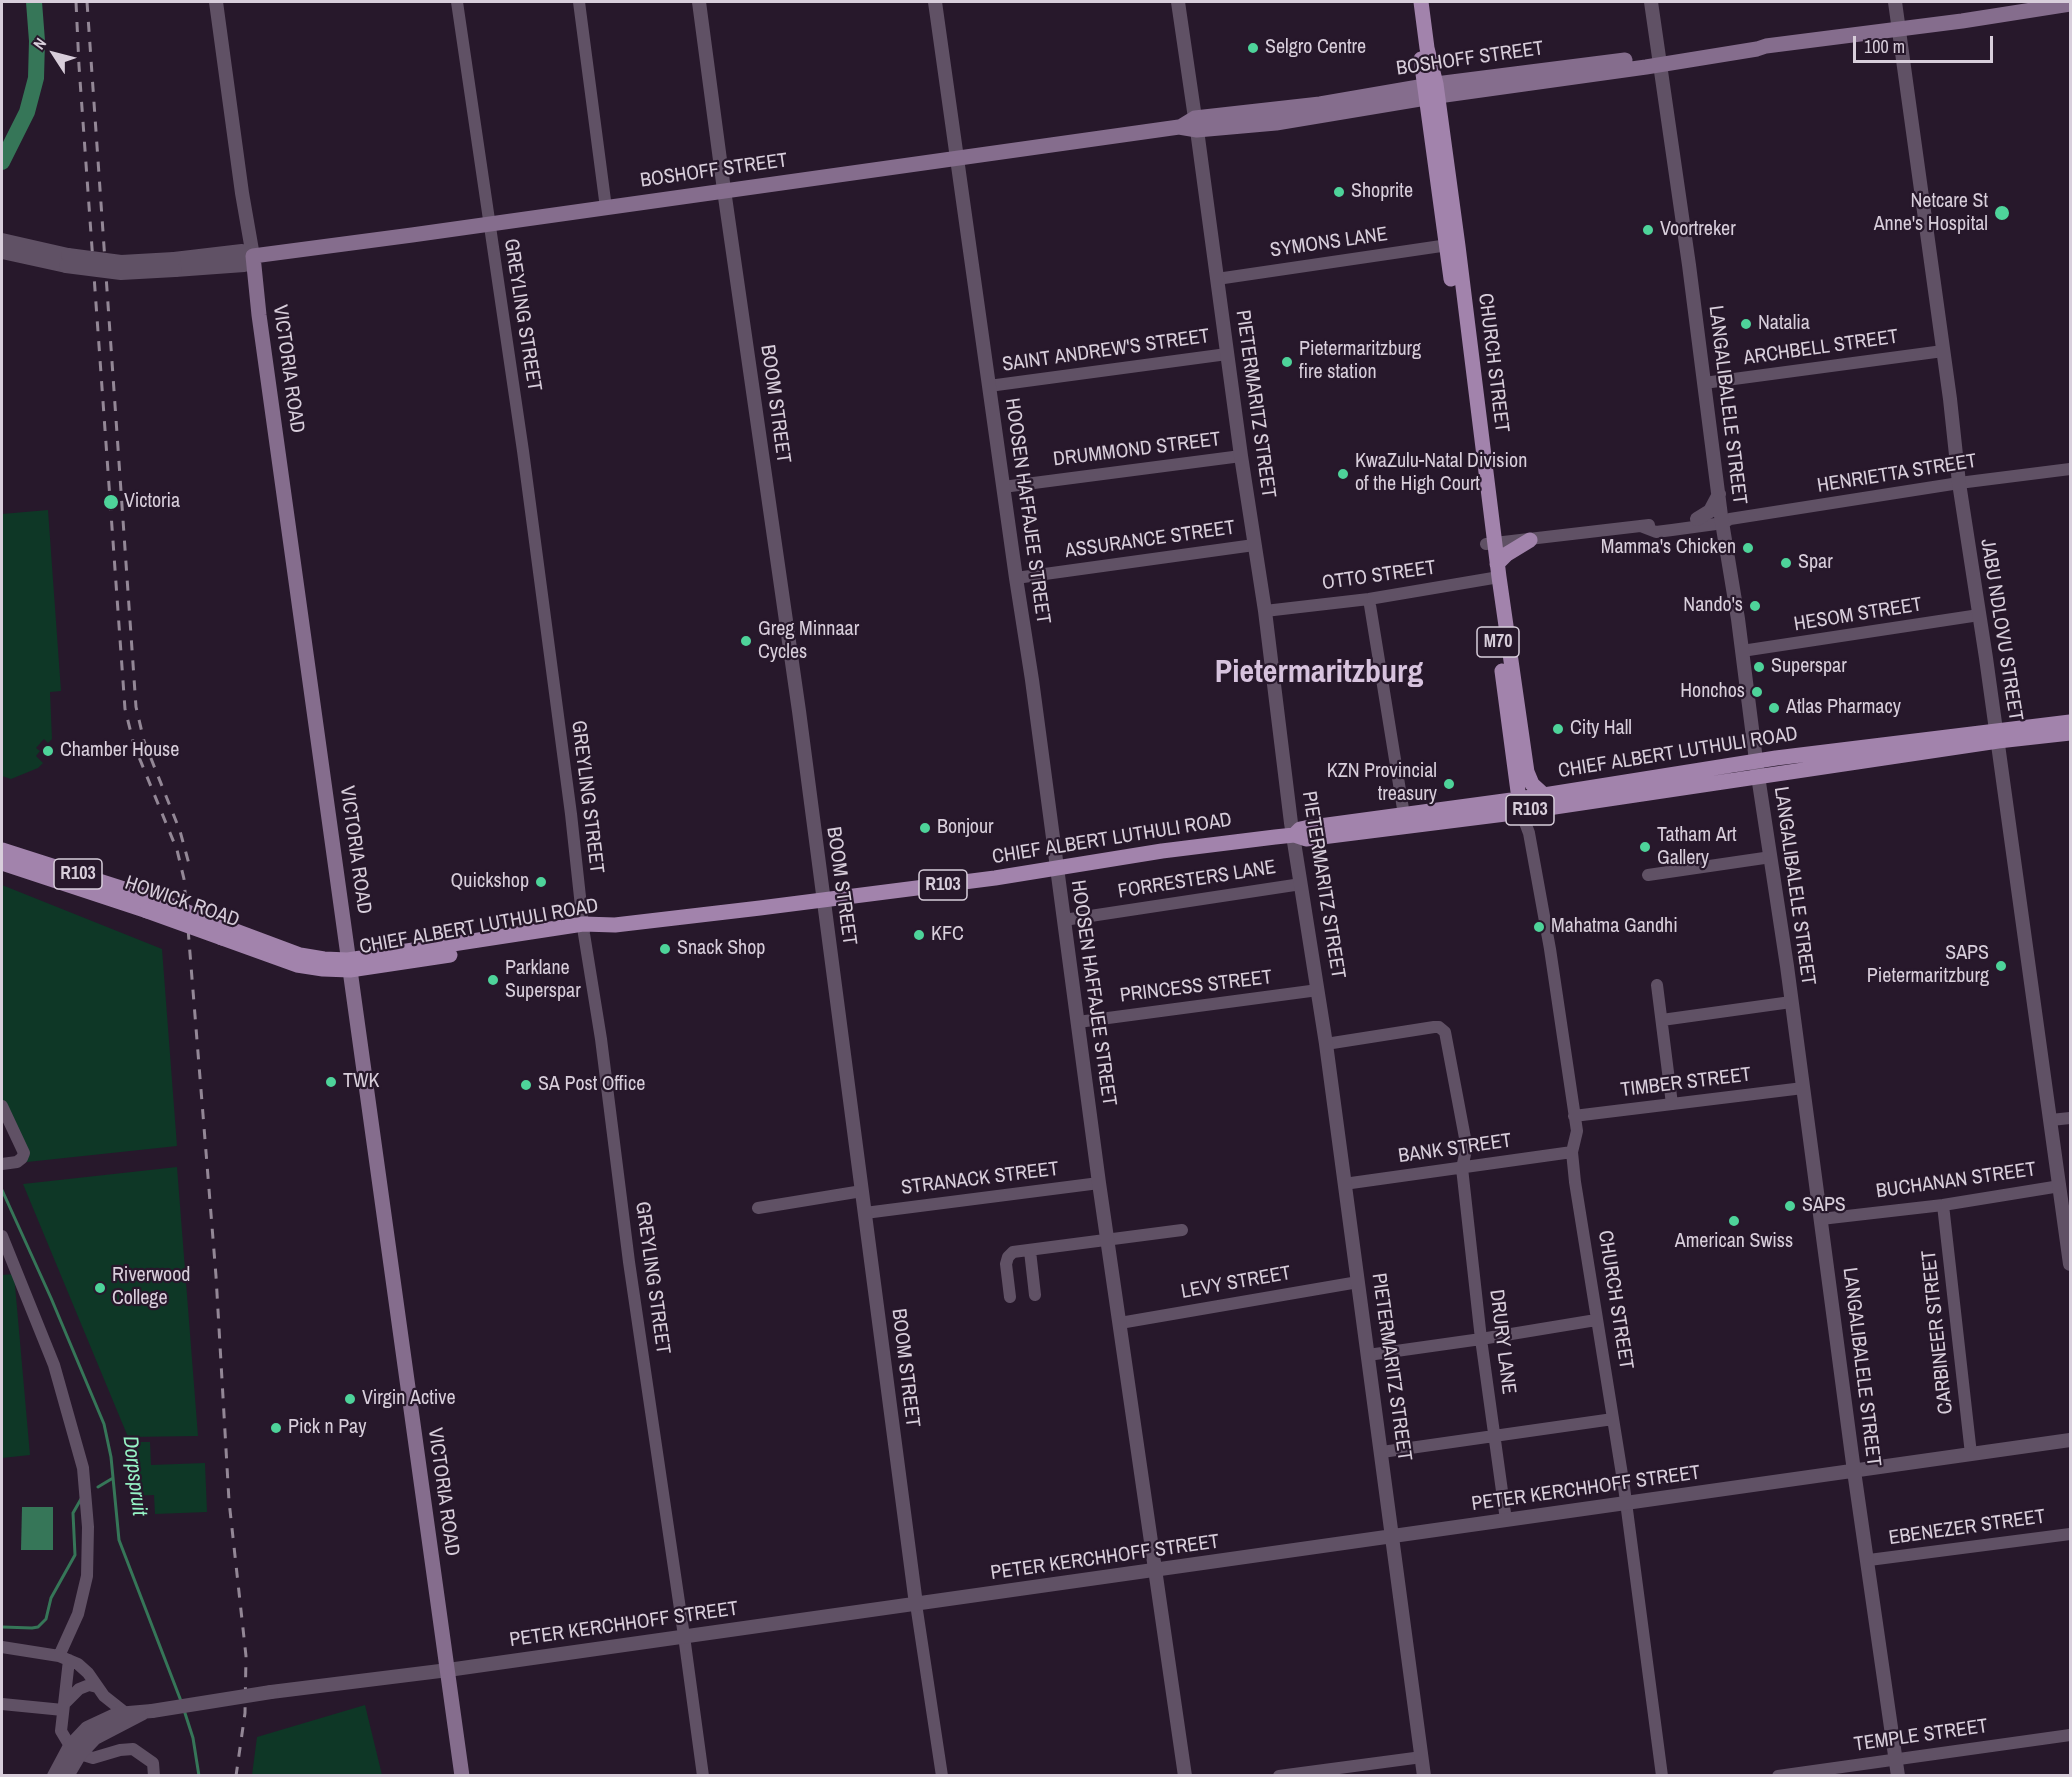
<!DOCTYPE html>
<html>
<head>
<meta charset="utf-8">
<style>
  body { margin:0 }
  #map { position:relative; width:2072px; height:1777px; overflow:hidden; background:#27182b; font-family:"Archivo Narrow",sans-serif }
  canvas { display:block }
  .frame { position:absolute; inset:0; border:3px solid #d8cedb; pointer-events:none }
  .north { position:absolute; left:24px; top:24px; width:60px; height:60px; -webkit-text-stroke:4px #27182b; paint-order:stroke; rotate:306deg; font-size:16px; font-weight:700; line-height:24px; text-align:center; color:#d8cedb }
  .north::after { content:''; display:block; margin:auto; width:21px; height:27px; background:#d8cedb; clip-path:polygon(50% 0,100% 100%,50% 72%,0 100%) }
  .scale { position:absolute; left:1853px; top:36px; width:140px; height:27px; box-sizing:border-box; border:3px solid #d8cedb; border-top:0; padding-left:8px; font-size:18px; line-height:21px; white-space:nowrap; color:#d8cedb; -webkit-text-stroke:4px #27182b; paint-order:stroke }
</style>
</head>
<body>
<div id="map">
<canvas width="2072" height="1777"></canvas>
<div class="frame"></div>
<div class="north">N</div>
<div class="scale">100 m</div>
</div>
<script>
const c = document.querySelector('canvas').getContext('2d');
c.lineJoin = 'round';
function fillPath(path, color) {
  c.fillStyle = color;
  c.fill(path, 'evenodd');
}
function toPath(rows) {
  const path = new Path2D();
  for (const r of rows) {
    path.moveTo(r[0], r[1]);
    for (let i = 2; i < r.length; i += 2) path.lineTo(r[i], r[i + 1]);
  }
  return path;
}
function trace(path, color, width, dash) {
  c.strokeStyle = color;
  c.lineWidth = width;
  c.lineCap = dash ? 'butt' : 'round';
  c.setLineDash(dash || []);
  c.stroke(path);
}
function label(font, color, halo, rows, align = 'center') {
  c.font = font + ' "Archivo Narrow",sans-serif';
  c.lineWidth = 4.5;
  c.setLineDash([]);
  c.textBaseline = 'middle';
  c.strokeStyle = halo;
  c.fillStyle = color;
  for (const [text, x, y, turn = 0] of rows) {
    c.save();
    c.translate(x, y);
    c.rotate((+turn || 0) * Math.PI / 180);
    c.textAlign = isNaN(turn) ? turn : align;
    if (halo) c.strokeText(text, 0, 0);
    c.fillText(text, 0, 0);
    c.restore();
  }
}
fillPath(toPath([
  [48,510,61,691,50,692,52,739,48,743,44,739,36,748,40,751,36,756,43,763,38,768,11,779,2,776,2,514],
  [2,885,162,949,177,1146,27,1162,2,1109],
  [177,1167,198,1436,128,1437,23,1184],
  [14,1274,30,1455,2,1458,2,1275],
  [129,1442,150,1442,151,1465,205,1463,207,1512,155,1514,154,1495,131,1496],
  [365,1705,382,1775,252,1775,257,1737]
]), '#0e3726');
fillPath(toPath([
  [22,1507,53,1507,53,1550,21,1550]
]), '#367658');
trace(toPath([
  [2,1190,51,1298,104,1424,111,1457,119,1540,181,1701],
  [98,1487,113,1478],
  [2,1627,32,1628,38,1627,46,1619,51,1598,75,1555,73,1513,81,1499],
  [184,1710,193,1738,199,1776]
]), '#367658', 3);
trace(toPath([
  [2,162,27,112,36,78,37,41,34,2]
]), '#367658', 16);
trace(toPath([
  [457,2,523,451,571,814,584,934,601,1039,629,1262,684,1636,703,1776],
  [579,2,606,208],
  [1217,279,1448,245],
  [1704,383,1943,351],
  [989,386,1227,354],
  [1003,487,1241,456],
  [1643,527,1656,532,1672,530,1723,523,1730,519,1959,483,2070,469],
  [1486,544,1649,525],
  [1016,578,1254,545],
  [1369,599,1404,815],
  [1265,611,1369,599,1499,577],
  [1742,651,1979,615],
  [1521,812,1529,833,1550,949,1577,1131,1572,1152,1575,1182,1624,1487,1662,1776],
  [1648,875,1771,857],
  [1064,920,1301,884],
  [1657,985,1672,1104],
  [1662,1020,1791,1002],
  [1078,1022,1318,990],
  [1326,1044,1434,1027,1439,1027,1445,1032,1465,1138,1466,1150,1462,1168,1481,1339,1506,1520],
  [2,1106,24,1153,22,1158,17,1162,2,1164],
  [1574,1116,1803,1088],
  [2051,1120,2070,1118],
  [1344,1184,1572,1152],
  [1943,1205,1971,1454],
  [758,1208,862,1191],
  [865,1213,1099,1183],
  [1821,1219,1943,1205,2060,1186],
  [2,1236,54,1365,83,1468,88,1527,87,1576,78,1614,59,1656],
  [1030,1251,1035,1295],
  [1010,1297,1006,1264,1008,1257,1013,1252,1182,1230],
  [1120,1323,1358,1282],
  [1368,1355,1481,1339,1596,1320],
  [1382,1452,1613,1419],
  [1869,1560,2070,1534],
  [916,1604,942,1776],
  [2,1647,59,1656,78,1664,88,1673,104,1696,128,1715],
  [69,1660,61,1731,70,1746,80,1754,93,1758,120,1750,133,1749,153,1763,154,1776],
  [2,1704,63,1710],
  [64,1704,79,1689,89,1685,97,1687],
  [1279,1776,1422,1757],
  [1778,1776,2070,1735]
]), '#605165', 12);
trace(toPath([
  [216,2,242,193,253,256],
  [699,2,724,190,799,711,916,1604],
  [935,2,1016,578,1032,680,1099,1183,1185,1776],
  [1178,2,1195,118],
  [1651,2,1689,265,1721,516,1738,619,1758,776,1787,966,1854,1471,1898,1776],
  [1895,2,1950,399,1959,483,1986,658,2070,1264],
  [1197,130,1241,456,1265,611,1291,823,1326,1044,1424,1776],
  [2,240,68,255],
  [2,252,66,266],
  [174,259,242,251,253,256],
  [175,270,244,265,253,256],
  [1697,519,1710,511,1719,494],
  [271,1692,448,1670,2070,1440],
  [54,1776,70,1746,87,1728,117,1714,152,1711],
  [67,1776,80,1754,95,1738,143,1713]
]), '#605165', 14);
trace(toPath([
  [1182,126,1195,118,1320,104,1436,84,1625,60],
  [462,1776,259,315,253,256,412,235,1179,127,1197,130,1276,123,1438,96,1646,67,1757,49,1766,46,1962,21,2070,4]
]), '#856d8d', 15);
trace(toPath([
  [1421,2,1427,48,1436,84,1458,246,1499,577,1527,772,1532,784,1544,795],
  [1421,59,1451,279],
  [1497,564,1507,554,1530,540],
  [1502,671,1519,799],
  [1294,835,1300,829,1305,828,1519,799,1776,758,2070,722],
  [2,850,155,899],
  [2,863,147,911],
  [225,927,300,955,324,959,348,960,583,924,615,925,760,908,995,878,1162,851,1275,837,1294,835,1306,839,1521,812,1998,741,2070,733],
  [222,938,297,965,323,969,350,970,450,955]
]), '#a283ac', 15);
trace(toPath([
  [76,2,79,66,125,709,134,745,177,850,184,879,216,1276,229,1501,246,1656,245,1713,236,1776],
  [87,2,136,707,144,741,180,831,189,864]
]), '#938796', 3, [10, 10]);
trace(toPath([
  [68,255,121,262,174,259],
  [66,266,121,273,175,270],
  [152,1711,271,1692]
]), '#605165', 14);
trace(toPath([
  [155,899,225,927],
  [147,911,222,938]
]), '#a283ac', 15);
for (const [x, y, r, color] of [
  [1253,48,6,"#4ed39a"],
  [1339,192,6,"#4ed39a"],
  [2002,213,8,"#4ed39a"],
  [1648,230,6,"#4ed39a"],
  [1746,324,6,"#4ed39a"],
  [1287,362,6,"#4ed39a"],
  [1343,474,6,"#4ed39a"],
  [111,502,8,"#4ed39a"],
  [1748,548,6,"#4ed39a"],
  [1786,563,6,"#4ed39a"],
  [1755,606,6,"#4ed39a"],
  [746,641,6,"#4ed39a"],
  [1759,667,6,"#4ed39a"],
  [1757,692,6,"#4ed39a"],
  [1774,708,6,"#4ed39a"],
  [1558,729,6,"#4ed39a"],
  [48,751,6,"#4ed39a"],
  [1449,784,6,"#4ed39a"],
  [925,828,6,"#4ed39a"],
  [1645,847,6,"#4ed39a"],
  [541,882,6,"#4ed39a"],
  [1539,927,6,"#4ed39a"],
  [919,935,6,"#4ed39a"],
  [665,949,6,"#4ed39a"],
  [2001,966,6,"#4ed39a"],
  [493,980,6,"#4ed39a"],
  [331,1082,6,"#4ed39a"],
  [526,1085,6,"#4ed39a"],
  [1790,1206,6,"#4ed39a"],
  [1734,1221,6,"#4ed39a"],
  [100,1288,6,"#4ed39a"],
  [350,1399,6,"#4ed39a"],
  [276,1428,6,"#4ed39a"]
]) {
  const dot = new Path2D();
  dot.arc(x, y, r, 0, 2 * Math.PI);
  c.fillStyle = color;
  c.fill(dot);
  trace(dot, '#27182b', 2);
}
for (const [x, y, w] of [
  [1498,642,42],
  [1530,810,48],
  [78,874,48],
  [943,885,48]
]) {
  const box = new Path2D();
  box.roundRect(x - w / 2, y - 15, w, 30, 4.5);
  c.fillStyle = '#27182b';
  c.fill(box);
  trace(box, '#d8cedb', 1.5);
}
label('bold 18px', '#d8cedb', null, [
  ["M70",1498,642],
  ["R103",1530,810],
  ["R103",78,874],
  ["R103",943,885]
]);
label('20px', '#d8cedb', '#27182b', [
  ["Selgro Centre",1265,48],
  ["Shoprite",1351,192],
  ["Netcare St",1988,202,"right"],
  ["Anne's Hospital",1988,225,"right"],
  ["Voortreker",1660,230],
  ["Natalia",1758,324],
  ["Pietermaritzburg",1299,350],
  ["fire station",1299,373],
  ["KwaZulu-Natal Division",1355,462],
  ["of the High Court",1355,485],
  ["Victoria",124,502],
  ["Mamma's Chicken",1736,548,"right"],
  ["Spar",1798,563],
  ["Nando's",1743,606,"right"],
  ["Greg Minnaar",758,630],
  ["Cycles",758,653],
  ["Superspar",1771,667],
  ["Honchos",1745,692,"right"],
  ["Atlas Pharmacy",1786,708],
  ["City Hall",1570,729],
  ["Chamber House",60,751],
  ["KZN Provincial",1437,772,"right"],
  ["treasury",1437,795,"right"],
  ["Bonjour",937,828],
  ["Tatham Art",1657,836],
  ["Gallery",1657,859],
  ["Quickshop",529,882,"right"],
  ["Mahatma Gandhi",1551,927],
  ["KFC",931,935],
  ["Snack Shop",677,949],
  ["SAPS",1989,954,"right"],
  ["Pietermaritzburg",1989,977,"right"],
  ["Parklane",505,969],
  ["Superspar",505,992],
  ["TWK",343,1082],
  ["SA Post Office",538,1085],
  ["SAPS",1802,1206],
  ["American Swiss",1734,1242,"center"],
  ["Riverwood",112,1276],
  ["College",112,1299],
  ["Virgin Active",362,1399],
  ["Pick n Pay",288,1428]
], 'left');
label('20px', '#d8cedb', '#27182b', [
  ["BOSHOFF STREET",1470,59,-8],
  ["BOSHOFF STREET",714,171,-8],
  ["SYMONS LANE",1329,243,-8],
  ["GREYLING STREET",522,315,81],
  ["ARCHBELL STREET",1821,348,-8],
  ["SAINT ANDREW'S STREET",1106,351,-8],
  ["CHURCH STREET",1493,363,83],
  ["VICTORIA ROAD",288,369,82],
  ["BOOM STREET",775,404,82],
  ["PIETERMARITZ STREET",1255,404,82],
  ["LANGALIBALELE STREET",1727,405,83],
  ["DRUMMOND STREET",1137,450,-7],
  ["HENRIETTA STREET",1897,474,-9],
  ["HOOSEN HAFFAJEE STREET",1027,511,82],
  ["ASSURANCE STREET",1150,540,-8],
  ["OTTO STREET",1379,576,-8],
  ["HESOM STREET",1858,615,-9],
  ["JABU NDLOVU STREET",2001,630,81],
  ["CHIEF ALBERT LUTHULI ROAD",1678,753,-9],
  ["GREYLING STREET",587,797,83],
  ["CHIEF ALBERT LUTHULI ROAD",1112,839,-9],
  ["VICTORIA ROAD",355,850,82],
  ["FORRESTERS LANE",1197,880,-9],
  ["PIETERMARITZ STREET",1323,885,81],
  ["BOOM STREET",841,886,82],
  ["LANGALIBALELE STREET",1794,886,82],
  ["HOWICK ROAD",182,902,19],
  ["CHIEF ALBERT LUTHULI ROAD",479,927,-10],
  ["PRINCESS STREET",1196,987,-7],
  ["HOOSEN HAFFAJEE STREET",1093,993,82],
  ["TIMBER STREET",1686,1083,-7],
  ["BANK STREET",1455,1149,-8],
  ["STRANACK STREET",980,1179,-7],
  ["BUCHANAN STREET",1956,1181,-8],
  ["GREYLING STREET",652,1278,82],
  ["LEVY STREET",1236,1283,-10],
  ["CHURCH STREET",1615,1300,81],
  ["CARBINEER STREET",1938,1332,-96],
  ["DRURY LANE",1502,1342,83],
  ["PIETERMARITZ STREET",1391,1367,82],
  ["LANGALIBALELE STREET",1861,1367,83],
  ["BOOM STREET",905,1368,83],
  ["PETER KERCHHOFF STREET",1586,1489,-8],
  ["VICTORIA ROAD",443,1492,82],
  ["EBENEZER STREET",1967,1528,-8],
  ["PETER KERCHHOFF STREET",1105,1558,-8],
  ["PETER KERCHHOFF STREET",624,1625,-8],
  ["TEMPLE STREET",1921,1736,-8]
]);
label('italic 21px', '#96f4c5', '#27182b', [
  ["Dorpspruit",134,1476,83]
]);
label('bold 32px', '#d7c3de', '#27182b', [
  ["Pietermaritzburg",1319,673]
]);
</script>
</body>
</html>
